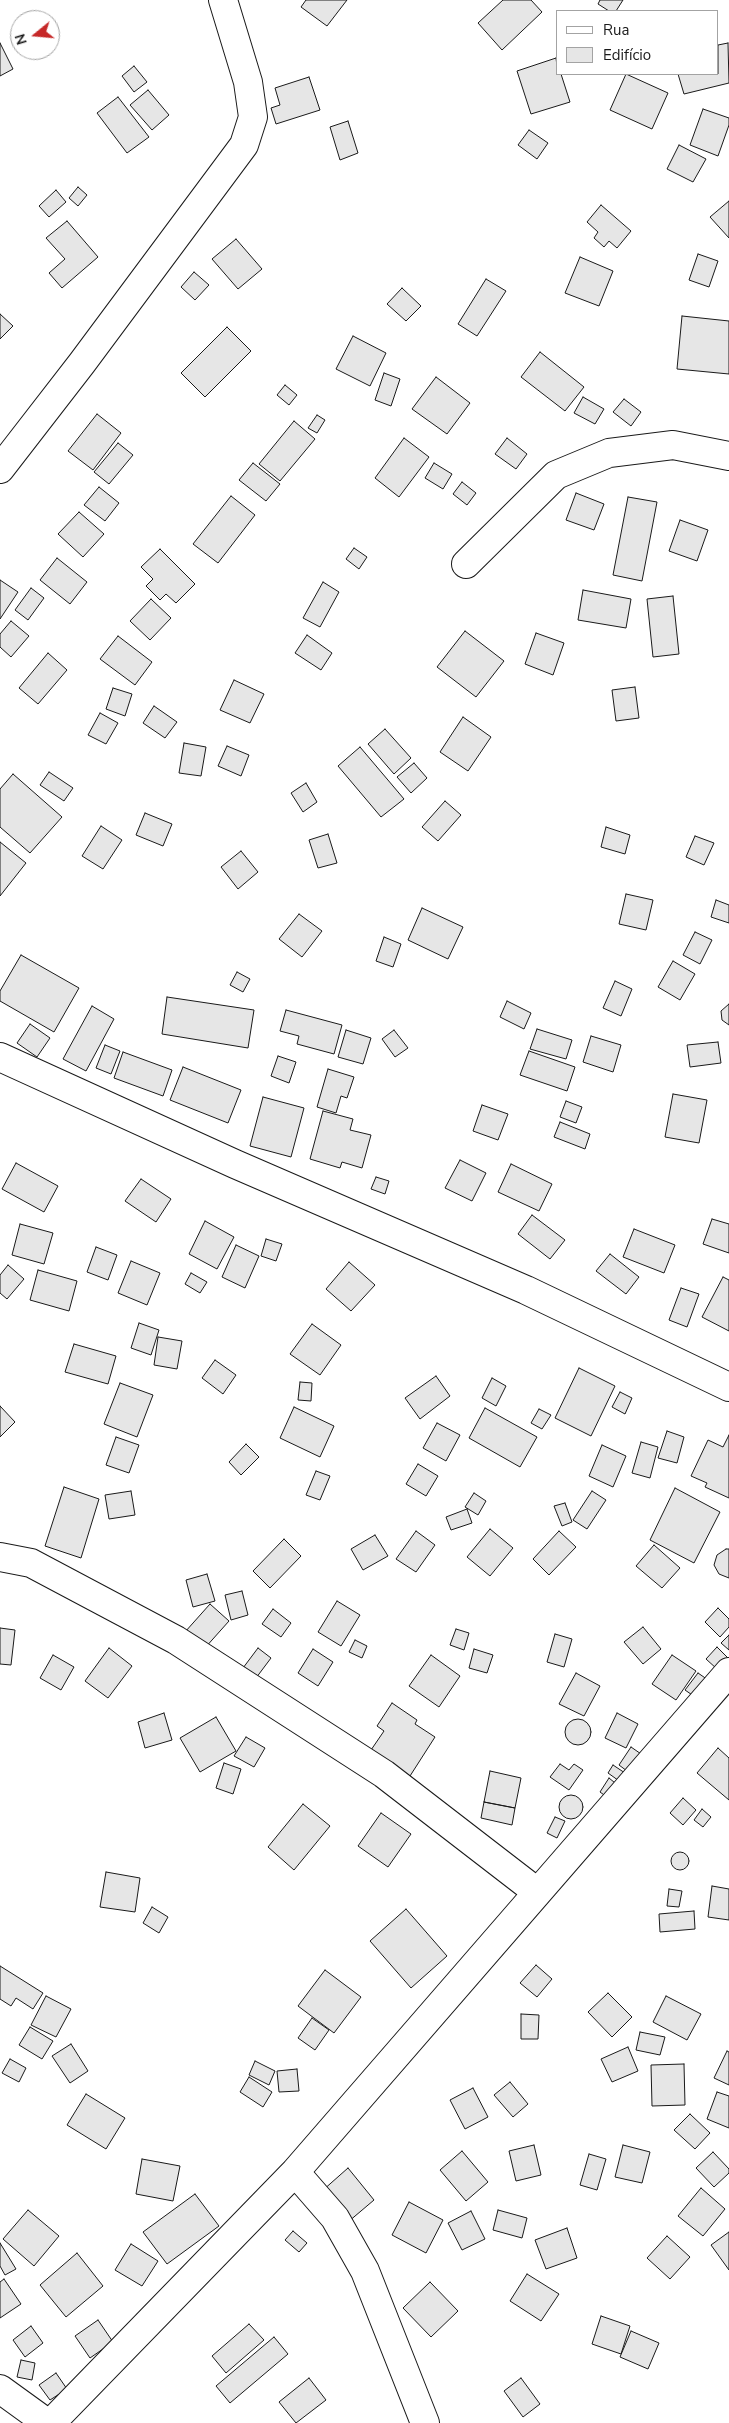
<!DOCTYPE html>
<html>
<head>
<meta charset="utf-8">
<style>
  body { margin:0 }
  #map { position:relative; width:729px; height:2423px; overflow:hidden; background:#fff; font-family:"Nunito Sans",sans-serif }
  canvas { display:block }
  .legend { position:absolute; left:556px; top:10px; width:162px; height:65px; box-sizing:border-box; background:#fff; border:1px solid #a3a3a3; margin:0; padding:6px 9px; list-style:none; font-size:15px; color:#1a1a1a }
  .legend li { display:flex; align-items:center; gap:10px; height:25px }
  .legend b { width:25px; border:1px solid #a3a3a3 }
  .north { position:absolute; left:10px; top:10px; width:50px; height:50px; box-sizing:border-box; background:#fff; border:1px solid #a3a3a3; border-radius:50%; rotate:253deg; font-size:14px; font-weight:700; line-height:20px; text-align:center; color:#1a1a1a }
  .north::after { content:''; display:block; margin:auto; width:18px; height:22px; background:#c62828; clip-path:polygon(50% 0,100% 100%,50% 72%,0 100%) }
</style>
</head>
<body>
<div id="map">
<canvas width="729" height="2423"></canvas>
<ul class="legend">
<li><b style="height:6px;background:#fff"></b>Rua</li>
<li><b style="height:14px;background:#e6e6e6"></b>Edifício</li>
</ul>
<div class="north">N</div>
</div>
<script>
const c = document.querySelector('canvas').getContext('2d');
c.lineJoin = 'round';
function fillPath(path, color) {
  c.fillStyle = color;
  c.fill(path, 'evenodd');
}
function toPath(rows) {
  const path = new Path2D();
  for (const r of rows) {
    if (r.length === 3) {
      path.moveTo(r[0] + r[2], r[1]);
      path.arc(r[0], r[1], r[2], 0, 2 * Math.PI);
      continue;
    }
    path.moveTo(r[0], r[1]);
    for (let i = 2; i < r.length; i += 2) path.lineTo(r[i], r[i + 1]);
  }
  return path;
}
function trace(path, color, width, dash) {
  c.strokeStyle = color;
  c.lineWidth = width;
  c.lineCap = dash ? 'butt' : 'round';
  c.setLineDash(dash || []);
  c.stroke(path);
}
const building = toPath([
  [306,0,347,0,327,26,301,7,306,0],
  [503,0,531,0,542,12,502,50,478,23,503,0],
  [600,0,623,0,616,11,609,11,598,4,600,0],
  [0,43,13,69,0,76,0,43],
  [728,43,729,83,684,94,678,74,718,74,718,45,728,43],
  [556,58,558,74,561,74,570,102,531,114,517,71,556,58],
  [134,66,147,82,134,92,122,76,134,66],
  [626,74,668,93,652,129,610,110,626,74],
  [309,77,320,110,276,124,271,108,280,105,275,88,309,77],
  [148,90,169,115,152,130,130,105,148,90],
  [118,97,149,137,127,153,97,113,118,97],
  [703,109,729,118,729,125,718,156,690,145,703,109],
  [348,121,358,153,340,160,330,127,348,121],
  [529,130,548,143,537,159,518,145,529,130],
  [679,145,706,159,693,182,667,169,679,145],
  [78,187,87,195,78,206,69,198,78,187],
  [56,190,66,202,49,217,39,206,56,190],
  [729,201,729,238,710,217,729,201],
  [601,205,631,231,617,248,609,241,604,247,594,238,598,232,587,222,601,205],
  [67,221,98,257,62,288,49,273,65,259,46,238,67,221],
  [236,239,262,269,238,289,212,259,236,239],
  [698,254,718,261,709,287,689,280,698,254],
  [580,257,613,271,599,306,565,293,580,257],
  [194,272,209,285,195,300,181,287,194,272],
  [486,279,506,291,477,336,458,324,486,279],
  [402,288,421,306,406,321,387,304,402,288],
  [0,314,13,326,0,339,0,314],
  [682,316,729,321,729,374,677,369,682,316],
  [227,327,251,351,205,397,181,373,227,327],
  [353,336,386,353,370,386,336,369,353,336],
  [540,352,584,387,565,411,521,377,540,352],
  [384,373,400,379,391,406,375,400,384,373],
  [436,377,470,403,447,434,412,409,436,377],
  [285,385,297,395,289,405,277,395,285,385],
  [583,397,604,409,595,424,574,413,583,397],
  [624,399,641,412,631,426,613,412,624,399],
  [97,414,121,433,93,470,68,451,97,414],
  [317,415,325,420,317,433,308,428,317,415],
  [294,421,315,439,280,481,259,464,294,421],
  [404,438,429,457,399,497,375,478,404,438],
  [507,438,527,454,516,469,495,454,507,438],
  [118,443,133,455,109,484,94,472,118,443],
  [253,463,280,484,266,501,239,480,253,463],
  [434,463,452,474,443,489,425,478,434,463],
  [462,482,476,493,467,505,453,494,462,482],
  [99,487,119,503,105,521,84,505,99,487],
  [576,493,604,504,594,530,566,520,576,493],
  [231,496,255,515,218,563,193,544,231,496],
  [628,497,657,502,642,581,613,575,628,497],
  [79,512,104,534,83,557,58,534,79,512],
  [680,520,708,530,697,561,669,551,680,520],
  [354,548,367,557,359,569,346,559,354,548],
  [160,549,195,584,176,603,166,594,160,600,146,586,153,579,141,567,160,549],
  [57,558,87,582,70,604,40,580,57,558],
  [0,580,18,592,0,619,0,580],
  [323,582,339,592,320,627,303,618,323,582],
  [31,588,44,598,28,620,15,610,31,588],
  [583,590,631,599,626,628,578,620,583,590],
  [673,596,679,654,653,657,647,599,673,596],
  [151,599,171,618,150,640,130,621,151,599],
  [11,621,29,636,11,657,0,647,0,634,11,621],
  [465,631,504,661,476,697,437,667,465,631],
  [536,633,564,643,553,675,525,664,536,633],
  [307,635,332,653,321,670,295,653,307,635],
  [118,636,152,662,135,685,100,659,118,636],
  [48,653,67,670,38,704,19,688,48,653],
  [234,680,264,694,250,723,220,710,234,680],
  [635,687,639,718,616,721,612,690,635,687],
  [113,688,132,694,125,716,106,709,113,688],
  [154,706,177,722,165,738,143,723,154,706],
  [100,713,118,723,106,744,88,735,100,713],
  [463,717,491,737,468,771,440,752,463,717],
  [385,729,411,758,394,774,368,744,385,729],
  [184,743,206,747,201,776,179,773,184,743],
  [227,746,249,755,241,776,218,766,227,746],
  [360,747,404,799,381,817,338,766,360,747],
  [414,763,427,778,411,793,397,777,414,763],
  [49,772,73,788,64,801,40,785,49,772],
  [13,774,62,817,30,853,0,827,0,789,13,774],
  [306,783,317,802,303,812,291,793,306,783],
  [445,801,461,815,438,841,422,827,445,801],
  [145,813,172,824,163,846,136,835,145,813],
  [101,826,122,840,103,869,82,856,101,826],
  [606,827,630,835,625,854,601,847,606,827],
  [328,834,337,863,318,868,309,840,328,834],
  [695,836,714,843,704,865,686,857,695,836],
  [0,842,26,863,0,896,0,842],
  [241,851,258,872,238,889,221,867,241,851],
  [626,894,653,900,646,930,619,924,626,894],
  [716,900,729,905,729,923,711,917,716,900],
  [422,908,463,927,448,959,408,940,422,908],
  [299,914,322,931,302,957,279,939,299,914],
  [695,932,712,940,700,964,683,955,695,932],
  [384,937,401,944,393,967,376,961,384,937],
  [21,955,79,988,54,1032,0,1001,0,991,21,955],
  [673,961,695,974,680,1000,658,987,673,961],
  [237,972,250,979,243,992,230,985,237,972],
  [615,981,632,989,621,1016,603,1008,615,981],
  [167,997,254,1010,248,1048,162,1034,167,997],
  [507,1001,531,1013,524,1029,500,1017,507,1001],
  [729,1004,729,1025,722,1020,721,1011,729,1004],
  [92,1006,114,1019,86,1071,63,1059,92,1006],
  [286,1010,342,1025,334,1054,297,1044,299,1036,280,1031,286,1010],
  [30,1024,50,1038,37,1057,17,1043,30,1024],
  [537,1029,572,1040,566,1059,530,1049,537,1029],
  [346,1030,371,1038,363,1064,338,1057,346,1030],
  [394,1030,408,1048,395,1057,382,1039,394,1030],
  [591,1036,621,1045,613,1072,583,1062,591,1036],
  [718,1042,721,1063,690,1067,687,1045,718,1042],
  [105,1045,120,1051,111,1074,96,1068,105,1045],
  [529,1051,575,1067,567,1091,520,1075,529,1051],
  [123,1052,172,1070,163,1096,114,1078,123,1052],
  [278,1056,296,1062,289,1083,271,1076,278,1056],
  [183,1067,241,1090,228,1123,170,1100,183,1067],
  [328,1069,354,1077,347,1098,341,1096,336,1113,317,1107,328,1069],
  [673,1094,707,1100,699,1143,665,1137,673,1094],
  [263,1097,304,1108,291,1157,250,1146,263,1097],
  [566,1101,582,1107,576,1123,560,1117,566,1101],
  [482,1105,508,1114,498,1140,473,1131,482,1105],
  [323,1111,353,1119,350,1130,371,1135,362,1168,342,1162,340,1168,310,1159,323,1111],
  [560,1122,590,1134,585,1149,554,1137,560,1122],
  [460,1160,486,1173,472,1201,445,1188,460,1160],
  [16,1163,58,1186,44,1212,2,1189,16,1163],
  [511,1164,552,1184,539,1211,498,1192,511,1164],
  [376,1177,389,1181,385,1194,371,1189,376,1177],
  [141,1179,171,1199,156,1222,125,1201,141,1179],
  [532,1215,565,1240,550,1259,518,1234,532,1215],
  [712,1219,729,1224,729,1253,703,1244,712,1219],
  [205,1221,234,1237,217,1269,189,1254,205,1221],
  [20,1224,53,1233,44,1264,12,1255,20,1224],
  [634,1229,675,1245,664,1273,623,1257,634,1229],
  [266,1239,282,1244,276,1261,261,1256,266,1239],
  [236,1245,259,1256,245,1288,222,1277,236,1245],
  [96,1247,117,1255,108,1280,87,1272,96,1247],
  [610,1254,639,1277,626,1294,596,1271,610,1254],
  [131,1261,160,1273,147,1305,118,1293,131,1261],
  [349,1262,375,1285,351,1311,326,1289,349,1262],
  [8,1265,24,1279,7,1299,0,1293,0,1275,8,1265],
  [38,1270,77,1281,69,1311,30,1300,38,1270],
  [191,1273,207,1282,200,1293,185,1284,191,1273],
  [723,1277,729,1280,729,1331,702,1317,723,1277],
  [681,1288,699,1294,687,1327,669,1320,681,1288],
  [139,1323,159,1330,151,1355,131,1348,139,1323],
  [312,1324,341,1345,320,1375,290,1354,312,1324],
  [158,1337,182,1341,177,1369,154,1365,158,1337],
  [74,1344,116,1356,108,1384,65,1372,74,1344],
  [215,1360,236,1375,223,1394,202,1378,215,1360],
  [579,1368,615,1386,591,1436,555,1418,579,1368],
  [436,1376,450,1396,420,1419,405,1398,436,1376],
  [492,1378,506,1386,496,1406,482,1398,492,1378],
  [300,1382,312,1383,311,1401,298,1400,300,1382],
  [120,1383,153,1395,137,1437,104,1424,120,1383],
  [620,1392,632,1398,625,1414,612,1407,620,1392],
  [0,1406,15,1422,0,1437,0,1406],
  [294,1407,334,1426,320,1457,280,1438,294,1407],
  [485,1408,537,1437,520,1467,469,1438,485,1408],
  [539,1409,551,1415,542,1429,531,1423,539,1409],
  [437,1423,460,1435,446,1461,423,1448,437,1423],
  [667,1431,684,1437,677,1463,658,1458,667,1431],
  [729,1435,729,1498,705,1487,707,1483,691,1476,708,1440,723,1447,729,1435],
  [116,1437,139,1445,129,1473,106,1465,116,1437],
  [641,1442,658,1447,650,1478,632,1473,641,1442],
  [246,1444,259,1457,241,1475,229,1462,246,1444],
  [602,1445,626,1456,613,1487,589,1476,602,1445],
  [418,1464,438,1476,426,1496,406,1484,418,1464],
  [316,1471,330,1476,320,1500,306,1495,316,1471],
  [64,1487,99,1499,81,1558,45,1546,64,1487],
  [675,1488,720,1512,694,1563,650,1540,675,1488],
  [131,1491,135,1515,109,1519,105,1495,131,1491],
  [592,1491,606,1500,587,1529,573,1520,592,1491],
  [474,1493,486,1501,478,1515,465,1507,474,1493],
  [565,1503,572,1522,562,1526,554,1506,565,1503],
  [467,1509,472,1523,451,1530,446,1517,467,1509],
  [490,1529,513,1548,490,1576,467,1557,490,1529],
  [416,1531,435,1545,416,1572,396,1559,416,1531],
  [559,1531,576,1547,549,1575,533,1559,559,1531],
  [375,1535,388,1556,363,1570,351,1549,375,1535],
  [284,1539,301,1556,270,1588,253,1571,284,1539],
  [654,1545,680,1568,662,1588,636,1566,654,1545],
  [726,1549,729,1549,729,1578,719,1574,714,1565,717,1555,726,1549],
  [207,1574,215,1601,193,1607,186,1580,207,1574],
  [242,1591,248,1615,231,1620,225,1595,242,1591],
  [337,1601,360,1615,341,1646,318,1632,337,1601],
  [210,1604,229,1621,204,1649,185,1632,210,1604],
  [718,1608,729,1619,729,1627,720,1637,705,1622,718,1608],
  [273,1609,291,1623,281,1637,262,1624,273,1609],
  [643,1627,661,1649,643,1664,624,1642,643,1627],
  [0,1628,15,1630,11,1665,0,1664,0,1628],
  [456,1629,469,1633,464,1650,450,1645,456,1629],
  [555,1634,572,1639,564,1667,547,1662,555,1634],
  [729,1635,729,1650,721,1643,729,1635],
  [355,1640,367,1646,362,1658,349,1652,355,1640],
  [717,1647,728,1658,717,1669,706,1659,717,1647],
  [109,1648,132,1666,108,1698,85,1681,109,1648],
  [258,1648,271,1658,256,1678,243,1668,258,1648],
  [313,1649,333,1662,318,1686,298,1673,313,1649],
  [474,1649,493,1655,487,1673,469,1668,474,1649],
  [53,1655,74,1667,61,1690,40,1678,53,1655],
  [431,1655,460,1676,439,1707,409,1686,431,1655],
  [672,1655,696,1671,676,1700,652,1684,672,1655],
  [576,1673,600,1686,584,1716,559,1704,576,1673],
  [698,1673,711,1682,698,1699,685,1690,698,1673],
  [392,1703,417,1720,415,1724,435,1737,410,1776,371,1750,384,1731,377,1726,392,1703],
  [164,1713,172,1740,145,1748,138,1722,164,1713],
  [617,1713,638,1724,626,1748,605,1738,617,1713],
  [216,1717,236,1751,200,1772,180,1738,216,1717],
  [578,1732,13],
  [246,1737,265,1748,254,1767,234,1756,246,1737],
  [631,1747,644,1756,631,1774,619,1765,631,1747],
  [718,1748,729,1758,729,1800,697,1773,718,1748],
  [224,1763,241,1769,233,1794,216,1788,224,1763],
  [560,1764,569,1770,574,1764,583,1770,569,1790,550,1777,560,1764],
  [613,1765,628,1775,622,1783,608,1773,613,1765],
  [490,1771,521,1778,515,1808,484,1802,490,1771],
  [609,1778,620,1787,611,1800,600,1792,609,1778],
  [571,1807,12],
  [683,1798,696,1810,683,1825,670,1813,683,1798],
  [484,1802,515,1808,512,1825,481,1818,484,1802],
  [303,1804,330,1826,294,1870,268,1847,303,1804],
  [702,1809,711,1817,703,1827,694,1820,702,1809],
  [381,1813,411,1834,388,1867,358,1846,381,1813],
  [555,1817,565,1821,557,1838,547,1833,555,1817],
  [680,1861,9],
  [106,1872,140,1878,135,1912,100,1907,106,1872],
  [712,1886,729,1889,729,1920,708,1917,712,1886],
  [669,1889,682,1891,679,1907,667,1906,669,1889],
  [152,1907,168,1917,159,1933,143,1923,152,1907],
  [406,1909,447,1956,411,1988,370,1941,406,1909],
  [694,1911,695,1929,660,1932,659,1914,694,1911],
  [536,1965,552,1979,537,1997,520,1983,536,1965],
  [0,1966,43,1993,33,2009,16,1998,11,2006,0,1999,0,1966],
  [325,1970,361,1997,334,2033,298,2006,325,1970],
  [608,1993,632,2017,612,2037,588,2012,608,1993],
  [46,1996,71,2009,56,2037,31,2025,46,1996],
  [666,1996,701,2014,687,2040,653,2022,666,1996],
  [521,2014,539,2015,538,2039,521,2039,521,2014],
  [312,2018,329,2030,315,2050,298,2038,312,2018],
  [30,2027,53,2041,42,2059,19,2045,30,2027],
  [640,2032,665,2037,660,2055,636,2050,640,2032],
  [71,2044,88,2071,70,2083,52,2056,71,2044],
  [628,2047,638,2071,612,2082,601,2059,628,2047],
  [727,2051,729,2052,729,2085,714,2078,727,2051],
  [10,2059,26,2068,19,2082,2,2073,10,2059],
  [255,2061,275,2071,269,2085,249,2075,255,2061],
  [684,2064,685,2105,652,2106,651,2065,684,2064],
  [297,2069,299,2091,279,2092,277,2071,297,2069],
  [249,2077,272,2092,263,2107,240,2092,249,2077],
  [510,2082,528,2104,513,2117,494,2095,510,2082],
  [473,2088,488,2117,465,2129,450,2100,473,2088],
  [717,2092,729,2096,729,2128,707,2119,717,2092],
  [86,2094,125,2118,106,2149,67,2125,86,2094],
  [690,2114,710,2133,695,2149,674,2130,690,2114],
  [534,2145,541,2175,516,2181,509,2151,534,2145],
  [623,2145,650,2152,642,2183,615,2177,623,2145],
  [462,2151,488,2182,466,2201,440,2170,462,2151],
  [713,2152,729,2169,729,2173,714,2187,696,2168,713,2152],
  [589,2154,606,2159,597,2190,580,2185,589,2154],
  [142,2159,180,2166,173,2201,136,2194,142,2159],
  [348,2168,374,2200,348,2222,322,2191,348,2168],
  [701,2188,725,2209,703,2236,678,2216,701,2188],
  [195,2194,219,2226,167,2264,143,2232,195,2194],
  [409,2202,443,2220,426,2253,392,2235,409,2202],
  [28,2210,59,2236,34,2266,3,2239,28,2210],
  [498,2210,527,2218,522,2238,493,2230,498,2210],
  [471,2211,485,2239,462,2250,448,2223,471,2211],
  [567,2228,577,2258,546,2269,535,2240,567,2228],
  [293,2231,307,2243,299,2252,285,2240,293,2231],
  [729,2232,729,2270,711,2245,729,2232],
  [667,2236,690,2257,670,2279,647,2258,667,2236],
  [0,2243,16,2269,5,2275,0,2266,0,2243],
  [131,2244,158,2261,142,2286,115,2270,131,2244],
  [77,2253,103,2286,66,2317,40,2285,77,2253],
  [527,2274,559,2294,541,2321,510,2301,527,2274],
  [4,2279,21,2304,0,2318,0,2282,4,2279],
  [430,2282,458,2311,431,2337,403,2308,430,2282],
  [601,2316,630,2326,621,2354,592,2344,601,2316],
  [98,2320,113,2342,90,2358,75,2336,98,2320],
  [249,2324,264,2340,226,2373,212,2356,249,2324],
  [31,2326,43,2343,25,2357,13,2340,31,2326],
  [631,2331,659,2343,648,2369,620,2357,631,2331],
  [274,2337,288,2354,230,2403,216,2386,274,2337],
  [21,2360,35,2363,32,2380,17,2377,21,2360],
  [56,2373,67,2389,50,2400,39,2385,56,2373],
  [309,2378,326,2400,296,2423,279,2402,309,2378],
  [521,2378,540,2404,523,2417,504,2391,521,2378]
]);
fillPath(building, '#e6e6e6');
trace(building, '#1a1a1a', 1);
const minor = toPath([
  [0,469,82,363,244,145,253,117,248,82,223,0],
  [466,564,556,475,609,453,673,445,729,456],
  [0,1057,235,1164,526,1290,729,1387],
  [0,1557,31,1563,176,1640,384,1774,537,1892],
  [295,2172,335,2218,365,2271,425,2423],
  [0,2389,47,2423],
  [51,2423,295,2172,729,1672]
]);
trace(minor, '#1a1a1a', 30);
trace(minor, '#fff', 28);
</script>
</body>
</html>
